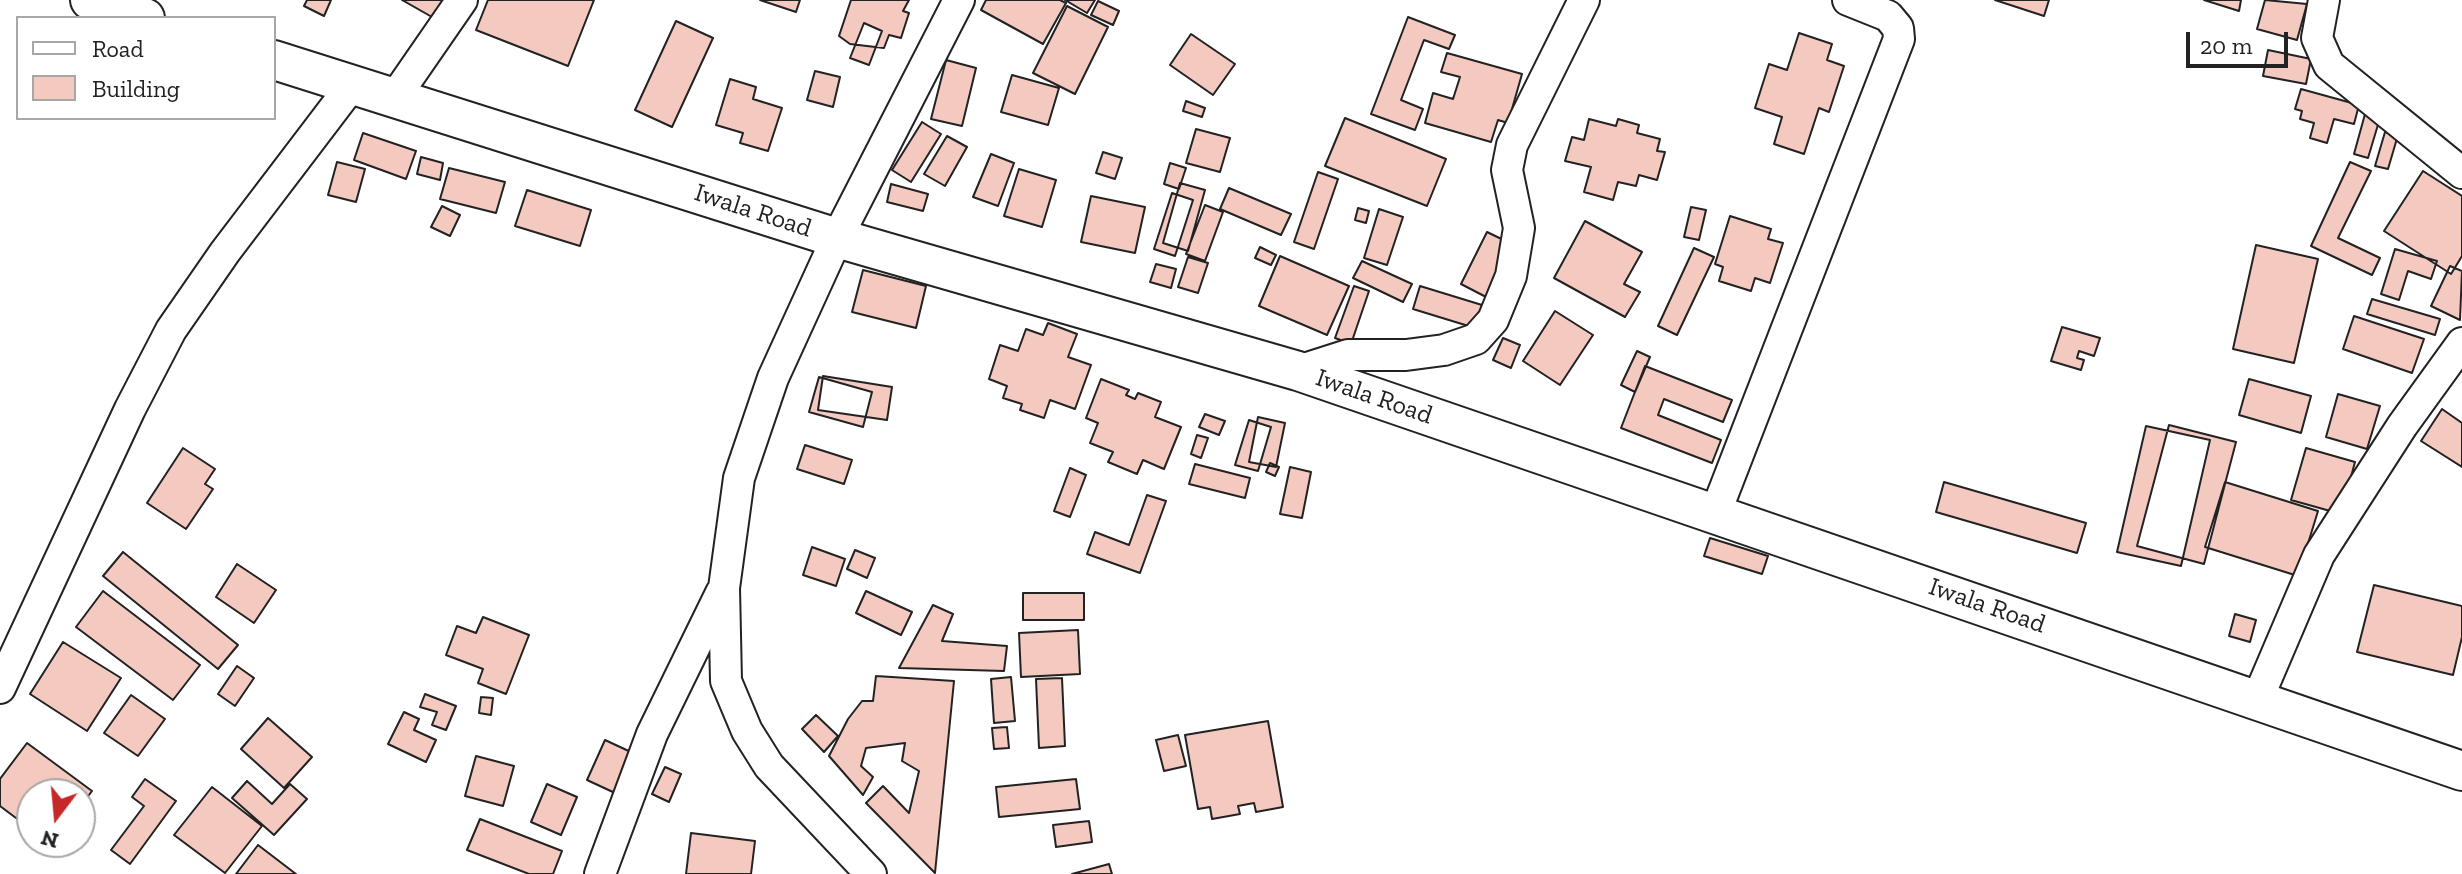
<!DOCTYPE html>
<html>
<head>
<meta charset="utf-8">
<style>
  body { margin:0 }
  #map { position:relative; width:2462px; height:874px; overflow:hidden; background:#fff; font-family:"Zilla Slab",serif }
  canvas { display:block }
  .legend { position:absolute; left:16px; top:16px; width:260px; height:104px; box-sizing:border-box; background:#fff; border:2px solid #a7a7a7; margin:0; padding:10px 14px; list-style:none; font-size:24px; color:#222 }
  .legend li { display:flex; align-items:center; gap:16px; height:40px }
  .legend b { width:40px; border:2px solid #a7a7a7 }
  .north { position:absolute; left:16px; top:778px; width:80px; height:80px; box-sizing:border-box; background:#fff; border:2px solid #a7a7a7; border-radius:50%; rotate:196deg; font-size:22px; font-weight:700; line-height:32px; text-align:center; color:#222 }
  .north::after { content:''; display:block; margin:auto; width:28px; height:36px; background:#c62828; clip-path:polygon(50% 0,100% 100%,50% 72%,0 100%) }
  .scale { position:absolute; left:2186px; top:32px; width:102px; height:36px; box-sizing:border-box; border:4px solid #222; border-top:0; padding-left:10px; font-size:24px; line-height:28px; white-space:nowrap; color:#222; -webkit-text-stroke:6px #fff; paint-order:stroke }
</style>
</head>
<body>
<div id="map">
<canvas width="2462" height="874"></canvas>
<ul class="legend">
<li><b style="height:10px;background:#fff"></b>Road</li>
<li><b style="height:22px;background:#f3c9c0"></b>Building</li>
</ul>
<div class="north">N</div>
<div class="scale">20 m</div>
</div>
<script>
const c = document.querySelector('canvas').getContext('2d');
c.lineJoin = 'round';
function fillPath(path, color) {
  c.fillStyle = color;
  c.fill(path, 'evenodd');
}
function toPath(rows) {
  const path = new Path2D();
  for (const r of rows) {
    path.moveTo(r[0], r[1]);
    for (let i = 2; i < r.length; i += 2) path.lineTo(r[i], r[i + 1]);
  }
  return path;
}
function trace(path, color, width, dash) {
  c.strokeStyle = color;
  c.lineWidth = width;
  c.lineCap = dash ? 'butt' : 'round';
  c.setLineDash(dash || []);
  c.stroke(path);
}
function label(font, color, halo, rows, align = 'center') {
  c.font = font + ' "Zilla Slab",serif';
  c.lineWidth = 6;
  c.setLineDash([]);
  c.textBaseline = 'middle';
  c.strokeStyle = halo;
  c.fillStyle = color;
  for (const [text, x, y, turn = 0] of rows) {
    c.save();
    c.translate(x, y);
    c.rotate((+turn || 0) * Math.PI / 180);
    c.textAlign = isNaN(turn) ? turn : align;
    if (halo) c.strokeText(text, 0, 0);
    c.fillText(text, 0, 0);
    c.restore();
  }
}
const building = toPath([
  [307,0,331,0,324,16,304,6,307,0],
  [402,0,451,0,439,21,402,0],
  [488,0,594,0,568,66,476,30,488,0],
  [760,0,800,0,796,12,760,0],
  [851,0,909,0,903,11,909,13,901,38,889,35,884,48,850,44,839,36,851,0],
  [986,0,1060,0,1066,3,1043,44,981,10,986,0],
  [1065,0,1095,0,1087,13,1065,0],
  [1995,0,2049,0,2044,16,1995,0],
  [2204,0,2241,0,2239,11,2204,0],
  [2265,0,2307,4,2297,40,2257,29,2265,0],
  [1098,1,1119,11,1113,25,1091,15,1098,1],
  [1067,6,1108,27,1075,94,1033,73,1067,6],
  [1408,17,1455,35,1449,49,1424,40,1401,100,1423,109,1415,130,1371,114,1408,17],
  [676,21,713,38,672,127,635,110,676,21],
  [864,23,882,31,869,65,850,58,864,23],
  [1799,33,1832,44,1827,60,1844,66,1829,112,1819,108,1804,154,1774,144,1782,117,1755,108,1769,64,1787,70,1799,33],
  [1191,34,1235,64,1213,95,1170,65,1191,34],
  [2268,50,2311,59,2306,84,2263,76,2268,50],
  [1447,53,1522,74,1508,123,1498,120,1491,142,1425,123,1433,93,1453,99,1460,77,1441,72,1447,53],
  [946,60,976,68,962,126,931,119,946,60],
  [815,71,840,77,833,107,807,100,815,71],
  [1012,75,1059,88,1048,125,1001,112,1012,75],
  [730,79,756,87,753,99,782,108,768,151,740,143,743,133,716,125,730,79],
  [2301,89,2359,105,2354,124,2334,119,2327,143,2310,138,2314,123,2300,119,2302,111,2295,109,2301,89],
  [1186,101,1205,108,1202,117,1183,111,1186,101],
  [2365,114,2380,118,2368,158,2354,154,2365,114],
  [1345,118,1446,159,1427,206,1325,166,1345,118],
  [1589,119,1616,126,1618,119,1639,125,1637,133,1660,139,1657,151,1665,152,1657,180,1639,175,1636,186,1618,182,1613,200,1584,192,1591,167,1565,161,1572,137,1584,140,1589,119],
  [922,122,941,134,911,182,892,170,922,122],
  [1196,129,1230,138,1220,172,1186,163,1196,129],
  [2385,132,2398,135,2388,169,2375,166,2385,132],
  [363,133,416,151,406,179,354,160,363,133],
  [947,136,967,147,945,186,924,174,947,136],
  [1103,152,1122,158,1115,179,1096,173,1103,152],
  [991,154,1014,163,998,206,973,197,991,154],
  [421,157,443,163,440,180,417,174,421,157],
  [337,162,365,169,356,202,328,195,337,162],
  [2350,162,2371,171,2338,238,2380,258,2372,275,2311,246,2350,162],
  [1170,163,1186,168,1179,189,1164,184,1170,163],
  [449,168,505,182,496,213,440,199,449,168],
  [1019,169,1056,180,1042,227,1004,216,1019,169],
  [2423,171,2462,196,2462,256,2451,274,2384,231,2423,171],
  [1318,172,1338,179,1314,249,1294,242,1318,172],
  [1180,183,1205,190,1188,251,1163,243,1180,183],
  [891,184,928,194,923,211,887,202,891,184],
  [1229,188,1291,214,1281,235,1220,209,1229,188],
  [527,190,591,210,580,246,515,226,527,190],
  [1172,193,1193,200,1175,256,1154,249,1172,193],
  [1091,196,1145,207,1135,253,1081,242,1091,196],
  [1205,205,1223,212,1205,261,1186,254,1205,205],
  [442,206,460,215,450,236,431,227,442,206],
  [1691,207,1706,210,1699,240,1684,237,1691,207],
  [1358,208,1369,211,1366,223,1355,220,1358,208],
  [1379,209,1403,217,1387,265,1364,258,1379,209],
  [1730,216,1771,229,1768,239,1783,243,1770,283,1755,278,1751,291,1719,281,1723,267,1715,264,1730,216],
  [1585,221,1642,252,1624,284,1640,292,1625,317,1554,278,1585,221],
  [1487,232,1514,245,1488,298,1461,284,1487,232],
  [2256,245,2318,259,2294,363,2233,349,2256,245],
  [1260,247,1276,255,1271,265,1255,258,1260,247],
  [1694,248,1714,257,1677,335,1658,326,1694,248],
  [2395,249,2437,261,2431,279,2408,271,2399,300,2381,294,2395,249],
  [1280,256,1349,286,1327,335,1259,306,1280,256],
  [1188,257,1208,263,1198,293,1178,287,1188,257],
  [1362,261,1412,284,1403,302,1353,278,1362,261],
  [1156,264,1176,269,1171,288,1150,282,1156,264],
  [2450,266,2462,271,2460,320,2431,306,2450,266],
  [863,270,926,286,916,328,852,312,863,270],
  [1354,286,1369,291,1351,344,1335,338,1354,286],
  [1420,286,1482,305,1475,328,1413,309,1420,286],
  [2372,299,2440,319,2435,335,2367,314,2372,299],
  [1555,311,1593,335,1560,385,1523,361,1555,311],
  [2354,316,2424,339,2412,373,2343,349,2354,316],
  [1048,323,1077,334,1068,357,1091,365,1075,409,1050,400,1044,418,1020,410,1022,404,1003,398,1007,386,989,379,1000,345,1018,351,1026,329,1043,335,1048,323],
  [2062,327,2100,338,2094,356,2079,351,2077,358,2084,360,2081,370,2051,361,2062,327],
  [1503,338,1520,345,1511,368,1493,360,1503,338],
  [1637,351,1650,357,1635,392,1621,385,1637,351],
  [1645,366,1732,400,1723,422,1664,399,1658,415,1721,440,1712,463,1621,428,1645,366],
  [823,376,892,387,887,420,818,410,823,376],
  [819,377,872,392,863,427,809,412,819,377],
  [1101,379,1129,390,1126,395,1135,399,1138,393,1161,402,1155,417,1181,427,1164,469,1143,460,1137,474,1108,462,1113,452,1090,443,1098,423,1086,418,1101,379],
  [2249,379,2311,396,2301,433,2239,415,2249,379],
  [2338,394,2380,406,2367,449,2326,437,2338,394],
  [2442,409,2462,423,2462,467,2421,441,2442,409],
  [1205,414,1225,421,1219,435,1199,427,1205,414],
  [1258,417,1285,423,1276,467,1249,462,1258,417],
  [1249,420,1271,427,1258,471,1235,465,1249,420],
  [2169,425,2236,442,2204,564,2137,546,2169,425],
  [2146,426,2210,440,2181,566,2117,552,2146,426],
  [1197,435,1208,438,1201,458,1191,454,1197,435],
  [805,445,852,460,844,484,797,469,805,445],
  [183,448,215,469,205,484,213,489,186,529,147,503,183,448],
  [2306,448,2355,462,2341,514,2291,500,2306,448],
  [1270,463,1279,467,1275,476,1266,472,1270,463],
  [1195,464,1250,478,1245,498,1189,484,1195,464],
  [1290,467,1311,472,1302,518,1280,514,1290,467],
  [1070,468,1086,475,1070,517,1054,511,1070,468],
  [1944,482,2086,523,2077,553,1936,512,1944,482],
  [2225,482,2318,511,2298,576,2205,547,2225,482],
  [1147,495,1166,501,1140,573,1087,554,1095,532,1129,545,1147,495],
  [1710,538,1768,556,1762,574,1704,556,1710,538],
  [812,547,845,559,836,586,803,575,812,547],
  [855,550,875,558,867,578,847,569,855,550],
  [123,552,238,645,218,669,103,576,123,552],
  [237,564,276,590,254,623,216,597,237,564],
  [2374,585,2462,606,2462,637,2453,675,2357,652,2374,585],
  [103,591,200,665,173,700,76,627,103,591],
  [866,591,912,612,901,635,856,613,866,591],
  [1023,593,1084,593,1084,620,1023,620,1023,593],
  [933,605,953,614,942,641,1007,646,1004,671,899,668,933,605],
  [2235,614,2256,620,2250,642,2229,636,2235,614],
  [483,617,529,635,506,694,478,683,483,669,446,655,457,626,476,633,483,617],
  [1078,630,1080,674,1021,677,1019,633,1078,630],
  [63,642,121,678,87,731,30,694,63,642],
  [237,666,254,678,235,706,218,694,237,666],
  [876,676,954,681,935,873,866,803,883,786,909,813,919,771,902,761,905,743,866,748,861,766,873,777,863,795,829,756,848,719,862,701,873,701,876,676],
  [1011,677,1015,721,994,723,991,679,1011,677],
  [1062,678,1065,746,1039,748,1036,679,1062,678],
  [425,694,456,706,446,730,432,725,437,712,420,707,425,694],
  [131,695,165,719,138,756,104,733,131,695],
  [481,697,493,698,491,715,479,713,481,697],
  [404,712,419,719,414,730,436,740,426,762,388,744,404,712],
  [816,715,838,736,824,752,802,729,816,715],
  [268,718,312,757,284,788,241,749,268,718],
  [1268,721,1283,807,1256,812,1254,803,1238,806,1240,814,1212,819,1210,807,1198,809,1185,735,1268,721],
  [1007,727,1009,748,994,749,992,728,1007,727],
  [1178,735,1186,766,1164,771,1156,740,1178,735],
  [605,740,633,753,615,793,587,780,605,740],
  [27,743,92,791,80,807,80,794,32,794,32,830,0,806,0,779,27,743],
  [476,756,514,766,503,806,465,796,476,756],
  [665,767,681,774,669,802,652,794,665,767],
  [145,779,176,801,130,864,111,850,144,806,132,797,145,779],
  [1076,779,1080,809,999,817,996,787,1076,779],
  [247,781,272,804,290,784,307,799,274,835,232,798,247,781],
  [547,784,577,797,561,835,531,822,547,784],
  [212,787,262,826,225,873,174,835,212,787],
  [480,819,562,851,553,874,529,874,467,850,480,819],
  [1089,821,1092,842,1056,847,1053,825,1089,821],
  [691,833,755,841,751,874,686,874,691,833],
  [258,845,296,874,236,874,258,845],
  [1109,864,1112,874,1072,874,1109,864]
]);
fillPath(building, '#f3c9c0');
trace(building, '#222', 2);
const minor = toPath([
  [2324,0,2317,38,2329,65,2462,173],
  [395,97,462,0],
  [1298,371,1348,355,1406,355,1444,350,1476,339,1493,320,1511,276,1519,228,1507,170,1512,145,1584,0],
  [1715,514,1899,39,1898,28,1888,16,1848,0],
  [0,688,130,409,171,330,225,252,352,85],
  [2258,698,2319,555,2402,426,2462,343],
  [600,874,652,734,721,593],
  [871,874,769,766,747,731,726,681,724,588,739,478,773,378,837,238,959,0]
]);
const tertiary = toPath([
  [90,0,145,18],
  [274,60,837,238,1298,371,2462,771]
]);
trace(minor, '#222', 34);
trace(tertiary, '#222', 42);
trace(minor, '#fff', 30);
trace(tertiary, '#fff', 38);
label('26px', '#222', '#fff', [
  ["Iwala Road",753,211,18],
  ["Iwala Road",1374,397,19],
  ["Iwala Road",1987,606,19]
]);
</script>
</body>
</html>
